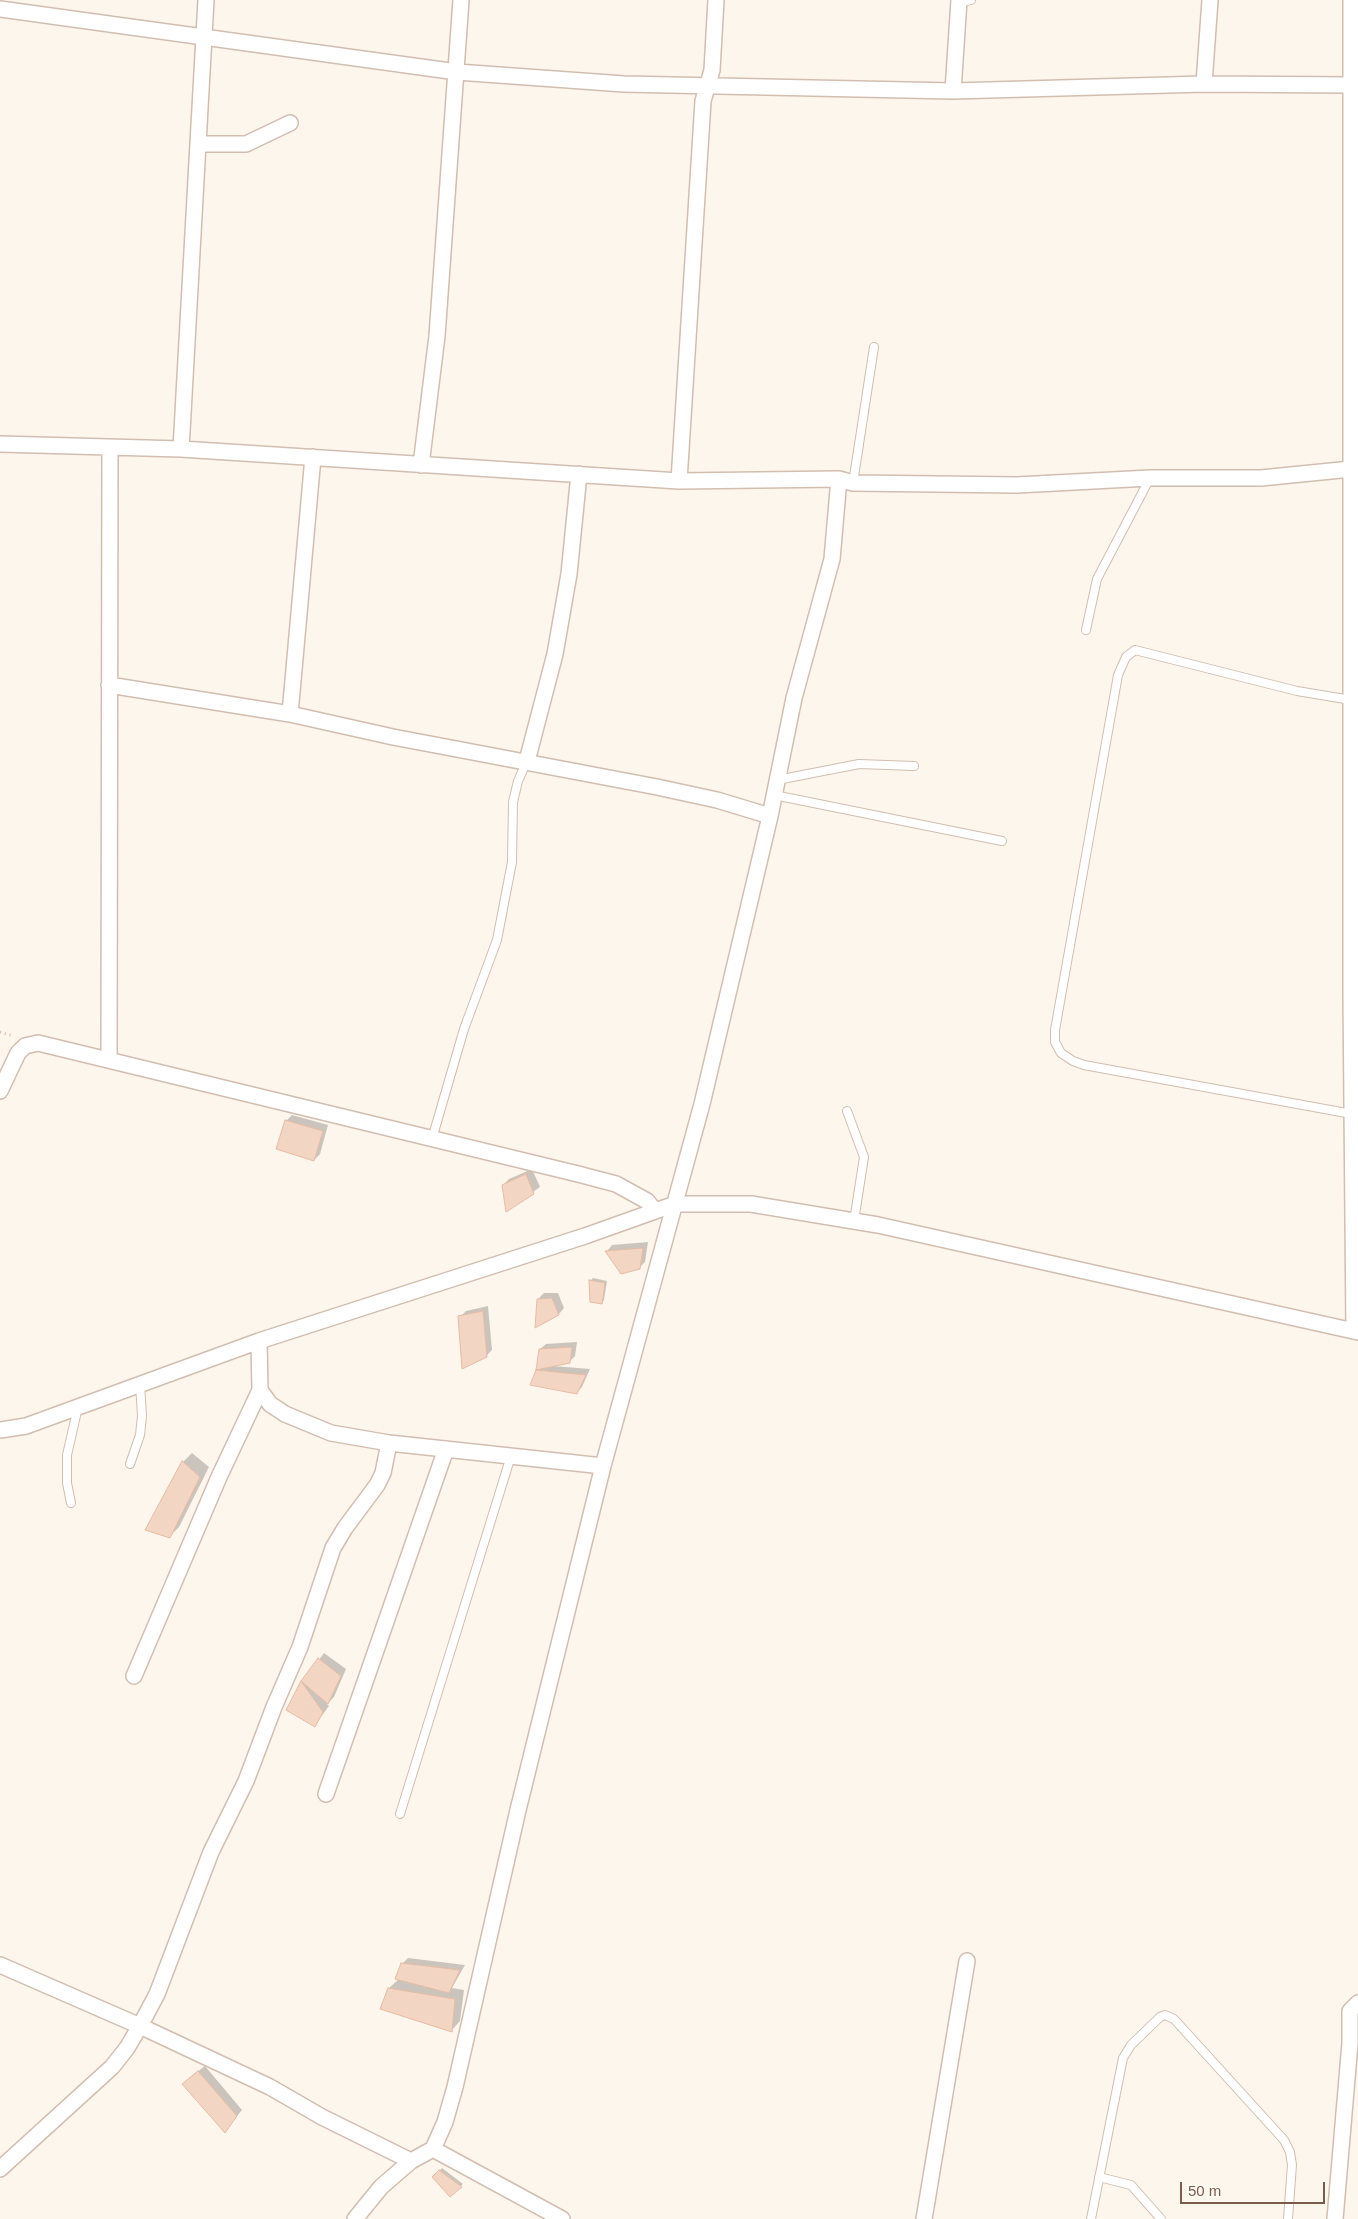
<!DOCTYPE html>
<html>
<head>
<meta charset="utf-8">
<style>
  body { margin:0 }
  #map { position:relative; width:1358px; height:2219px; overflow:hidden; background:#fdf6ec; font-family:Helvetica,sans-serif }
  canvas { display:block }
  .scale { position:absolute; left:1180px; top:2182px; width:145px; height:22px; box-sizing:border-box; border:2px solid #7a5c4d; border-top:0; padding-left:6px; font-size:15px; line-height:18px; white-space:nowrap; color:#7a5c4d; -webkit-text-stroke:4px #fffaf3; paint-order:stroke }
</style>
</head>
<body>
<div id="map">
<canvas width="1358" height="2219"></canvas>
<div class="scale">50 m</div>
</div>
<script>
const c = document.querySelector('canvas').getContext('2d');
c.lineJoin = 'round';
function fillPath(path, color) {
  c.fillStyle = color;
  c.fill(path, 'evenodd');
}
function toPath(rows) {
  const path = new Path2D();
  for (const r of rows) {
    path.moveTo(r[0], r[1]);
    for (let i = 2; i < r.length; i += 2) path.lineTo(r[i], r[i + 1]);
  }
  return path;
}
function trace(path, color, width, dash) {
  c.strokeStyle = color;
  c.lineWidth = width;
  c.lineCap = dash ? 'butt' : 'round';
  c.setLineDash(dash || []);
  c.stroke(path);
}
fillPath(toPath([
  [292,1115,328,1125,320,1154,314,1160,286,1121],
  [532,1169,540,1187,507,1210,503,1185,509,1179],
  [648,1242,645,1262,639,1268,621,1273,607,1251,612,1245],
  [593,1278,607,1281,604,1300,601,1303,590,1281],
  [544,1293,558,1293,564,1308,559,1314,538,1299],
  [488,1306,492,1350,486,1356,460,1317,466,1311],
  [577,1342,575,1356,569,1362,553,1366,590,1369,582,1387,576,1393,537,1371,540,1349,546,1344],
  [192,1453,209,1467,179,1527,170,1536,147,1530,183,1462],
  [324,1653,346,1669,334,1697,327,1704,329,1706,315,1725,287,1709,303,1681],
  [408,1958,465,1965,452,1988,464,1990,460,2021,452,2030,389,1988,399,1979,402,1964],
  [205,2066,242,2110,225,2131,189,2078],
  [442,2168,463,2184,451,2195,434,2177]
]), '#0003');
const building = toPath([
  [285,1120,323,1131,314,1161,276,1149,285,1120],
  [526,1174,534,1194,506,1212,502,1185,526,1174],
  [643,1248,640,1269,621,1274,605,1251,643,1248],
  [589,1280,605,1283,602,1304,590,1302,589,1280],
  [552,1298,559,1315,535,1328,537,1299,552,1298],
  [483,1311,487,1357,462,1369,458,1316,483,1311],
  [572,1347,570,1363,536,1370,539,1349,572,1347],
  [536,1370,586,1375,577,1394,530,1385,536,1370],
  [182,1461,200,1477,170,1538,145,1530,182,1461],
  [318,1658,341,1676,328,1704,301,1681,318,1658],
  [301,1681,323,1712,315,1727,286,1710,301,1681],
  [401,1963,460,1970,449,1993,395,1979,401,1963],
  [388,1988,455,1999,452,2032,380,2009,388,1988],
  [198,2071,237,2116,225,2133,182,2084,198,2071],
  [439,2170,462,2187,450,2197,432,2177,439,2170]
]);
fillPath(building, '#f3d5c3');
trace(building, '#e6bba3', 1);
const service = toPath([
  [958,3,971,0],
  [853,483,874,347],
  [1086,630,1097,579,1150,478],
  [1351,700,1297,691,1135,650,1126,657,1118,675,1055,1030,1055,1042,1061,1053,1073,1061,1084,1065,1352,1114],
  [777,780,859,764,914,766],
  [774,795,1002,841],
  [847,1111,864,1157,854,1221],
  [432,1139,464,1029,497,940,512,862,513,802,518,781,527,761],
  [130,1464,140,1435,142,1416,140,1384],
  [71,1503,67,1483,67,1455,78,1407],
  [400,1814,511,1456],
  [1099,2177,1131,2185,1161,2219],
  [1091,2219,1123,2058,1131,2045,1160,2017,1165,2015,1174,2019,1284,2140,1290,2152,1292,2165,1288,2219]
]);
const minor = toPath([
  [1351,0,1351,994,1354,1331],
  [0,9,457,72,624,84,953,91,1204,84,1351,85],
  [1204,84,1210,0],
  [953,91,959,0],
  [198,144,246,144,290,123],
  [0,444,181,449,679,481,839,479,853,483,1017,485,1150,478,1261,478,1351,469],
  [181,449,206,0],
  [421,465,437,336,461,0],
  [679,481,703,101,712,70,716,0],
  [109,685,290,714,393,737,657,787,717,800,770,816],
  [290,714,313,457],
  [527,761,555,654,569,574,579,474],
  [109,1059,110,448],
  [0,1091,18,1053,25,1046,38,1043,578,1174,616,1184,647,1201,655,1211],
  [260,1390,270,1404,285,1414,331,1433,389,1443,603,1466],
  [0,1430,26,1426,259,1341,585,1236,675,1204,751,1204,878,1225,1358,1332],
  [134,1676,219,1477,260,1390,259,1341],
  [326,1794,446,1449],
  [0,1965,140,2026,270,2087,322,2117,411,2161],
  [433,2149,562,2219],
  [0,2169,112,2067,127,2048,140,2026,157,1994,211,1852,246,1781,274,1707,300,1647,333,1548,345,1528,377,1485,383,1473,389,1443],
  [355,2219,381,2187,411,2161,433,2149,445,2122,455,2087,518,1810,603,1466,702,1104,770,816,794,698,832,559,839,479],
  [924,2219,967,1961],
  [1335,2219,1350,2043,1350,2011,1358,2003]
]);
trace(service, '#d1beb0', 10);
trace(minor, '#d1beb0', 18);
trace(toPath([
  [0,1032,13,1036]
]), '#d9b8a5', 3, [1, 4]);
trace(service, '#fff', 8);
trace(minor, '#fff', 15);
</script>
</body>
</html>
